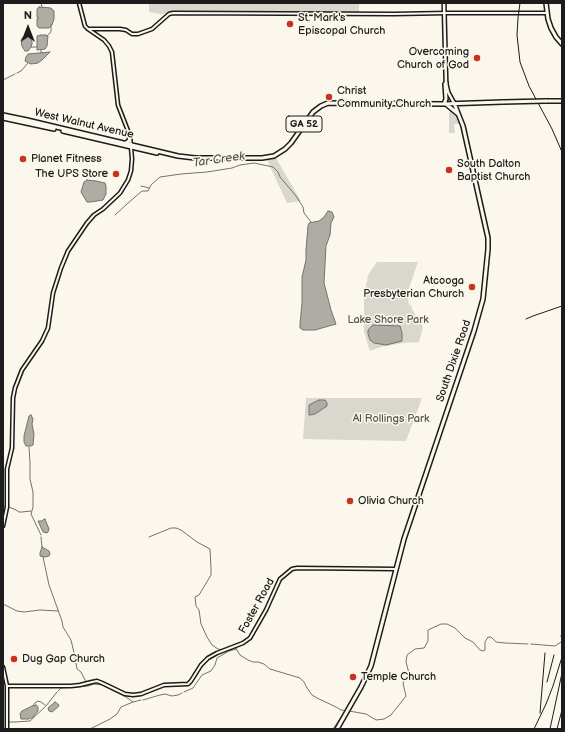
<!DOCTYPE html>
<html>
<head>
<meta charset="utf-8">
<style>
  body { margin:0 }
  #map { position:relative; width:565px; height:732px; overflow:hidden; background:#fbf7ec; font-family:"Balsamiq Sans",sans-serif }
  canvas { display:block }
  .frame { position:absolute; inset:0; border:4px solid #1c1c1c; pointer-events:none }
  .north { position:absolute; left:8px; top:8px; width:40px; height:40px; -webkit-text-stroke:3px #fbf7ec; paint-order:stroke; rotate:0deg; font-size:11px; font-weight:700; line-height:16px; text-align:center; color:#1c1c1c }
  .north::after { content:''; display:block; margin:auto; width:14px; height:18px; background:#1c1c1c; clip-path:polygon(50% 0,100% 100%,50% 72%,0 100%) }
</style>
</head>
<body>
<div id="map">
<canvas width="565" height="732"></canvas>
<div class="frame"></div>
<div class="north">N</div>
</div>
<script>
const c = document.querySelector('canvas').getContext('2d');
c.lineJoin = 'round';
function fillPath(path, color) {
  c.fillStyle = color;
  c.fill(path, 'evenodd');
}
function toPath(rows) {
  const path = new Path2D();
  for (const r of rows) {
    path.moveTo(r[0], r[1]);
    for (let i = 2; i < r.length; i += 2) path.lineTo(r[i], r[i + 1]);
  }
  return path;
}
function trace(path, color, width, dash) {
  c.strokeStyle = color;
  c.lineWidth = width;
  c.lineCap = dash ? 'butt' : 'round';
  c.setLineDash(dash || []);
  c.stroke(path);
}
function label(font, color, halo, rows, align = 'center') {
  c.font = font + ' "Balsamiq Sans",sans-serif';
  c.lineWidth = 3;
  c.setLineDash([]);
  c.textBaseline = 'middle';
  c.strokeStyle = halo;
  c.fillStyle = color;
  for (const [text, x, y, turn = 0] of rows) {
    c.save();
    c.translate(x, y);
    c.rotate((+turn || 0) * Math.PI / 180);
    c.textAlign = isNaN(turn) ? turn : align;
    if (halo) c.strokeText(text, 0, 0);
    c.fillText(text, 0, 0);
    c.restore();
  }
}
fillPath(toPath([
  [149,3,359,3,359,13,218,13,161,14,149,12],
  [449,107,453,110,457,115,460,124,454,124,455,133,449,133],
  [276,158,301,201,287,203,267,160],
  [377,262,418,262,407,294,409,305,411,305,412,309,423,327,419,342,403,343,381,347,370,351,364,332,364,296,368,275],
  [306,398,422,398,406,441,303,439]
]), '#dad7ce');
const water = toPath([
  [39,7,51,8,54,11,54,19,52,25,49,28,39,28,37,26,37,19,39,18,37,17,37,9,39,7],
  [28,35,32,41,32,44,31,47,28,51,25,51,23,48,22,46,21,40,23,37,26,37,28,35],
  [41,35,46,35,48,36,47,46,45,49,37,50,37,36,41,35],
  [50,52,42,60,38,63,31,64,25,61,26,57,28,54,50,52],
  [87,180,96,181,105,183,106,186,106,194,103,200,91,202,87,202,81,192,84,182,87,180],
  [328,211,332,212,334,217,331,223,330,235,326,246,324,283,331,310,336,324,315,330,303,330,300,328,300,324,302,303,302,277,306,260,306,250,308,226,309,223,319,221,324,217,328,211],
  [373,325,400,326,402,333,402,341,386,345,374,343,370,340,368,334,368,330,373,325],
  [319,400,325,400,327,403,327,406,315,414,310,415,309,415,309,405,319,400],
  [31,415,33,419,32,424,34,434,33,445,31,446,26,446,24,442,24,436,29,416,31,415],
  [45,519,49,529,48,532,47,533,43,532,38,521,42,521,44,519,45,519],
  [42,547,49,551,50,554,49,556,45,557,40,556,40,553,42,547],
  [55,702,59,705,58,707,52,712,49,711,48,708,55,702],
  [36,705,38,707,38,711,33,717,29,719,21,719,20,714,22,711,32,706,36,705]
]);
fillPath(water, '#afaca5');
trace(water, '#74726e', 1);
trace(toPath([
  [41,3,42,7],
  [47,36,51,32,51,25],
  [31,47,37,47],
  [41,53,41,50],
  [17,73,21,71,28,63],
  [3,80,15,74],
  [141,186,149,188],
  [115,215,127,204,142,191,148,191,151,185,160,177,181,174,207,172,232,168,240,165,254,163,273,167,278,172,280,177,296,196,303,207,304,213,311,222],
  [29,447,30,463,30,479,33,492,33,507,31,514,41,535],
  [3,506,5,506],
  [9,507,16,510,19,512,22,512,31,511],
  [41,537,42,547],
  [149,537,171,528,176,528,181,530,197,542,210,549,211,569,211,575,199,595,195,597,196,606,199,610,201,624,207,637,212,645,218,649,223,650],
  [43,557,49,585,62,621,63,627,71,640,75,657,77,669,81,672,86,682],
  [3,604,17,611,24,612,40,610,58,611],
  [531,644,555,646,561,642],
  [235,647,240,655,248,660,253,662,258,662,264,664,270,669,300,678,304,682,307,688,312,695,317,698,336,707,341,710,349,711,366,714,376,720,384,719,391,715,406,696,403,683,409,673,406,662,407,655,415,649,424,648,428,641,428,630,441,624,447,624,455,628,465,638,473,642,480,650,483,651,485,650,485,642,488,637,491,637,496,642,505,643,528,644],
  [110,689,126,697,133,702],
  [58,691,61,688,88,686,94,684,103,685,108,688],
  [184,692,193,688,202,675,211,671,215,665,217,658,229,651,237,649],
  [143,700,160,695,165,694,172,696,178,695,182,693],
  [33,706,35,703,38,701,41,702,45,705],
  [9,722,15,722,30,721,46,706,57,692],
  [90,729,110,719,117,714,121,707,133,702,141,700],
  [333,729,344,713]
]), '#74726e', 1);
const tertiary = toPath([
  [88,29,120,29,126,30,132,34,138,34,152,29,169,14,173,13,394,14,447,13,547,13],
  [3,526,7,507,7,469,12,448,13,398,15,388,22,370,42,341,48,328,53,293,61,268,68,251,87,223,94,215,103,209,120,193,128,180,131,171,132,159,130,136,118,105,112,52,109,46,104,40,88,29,85,26,79,3],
  [3,667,7,686,7,729],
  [7,686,71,686,80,685,92,682,97,681,102,683,125,694,133,695,141,694,164,685,188,684,191,681,201,665,208,658,217,653,243,643,250,638,266,610,280,579,292,569,297,568,396,569]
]);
const secondary = toPath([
  [444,3,446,83,448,92,454,103]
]);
const primary = toPath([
  [546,3,548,19,551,28,556,37,562,44],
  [545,101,562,101],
  [444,104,446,99,445,84,446,83],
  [446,104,458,114],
  [3,115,27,120,178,156,195,158,262,158,274,156,285,149,291,143,313,112,321,106,328,103,444,104,503,102],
  [3,118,54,129],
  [63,131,157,153],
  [126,143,129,141,130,136],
  [337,729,361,687,371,666,404,539,474,331,483,299,488,249,488,238,463,126,454,103]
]);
trace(tertiary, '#1c1c1c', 5);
trace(secondary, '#1c1c1c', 5.5);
trace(primary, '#1c1c1c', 6);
trace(tertiary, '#fbf7ec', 2);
trace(secondary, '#fbf7ec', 2.5);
trace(primary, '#fbf7ec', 3);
trace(toPath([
  [520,3,518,18,517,35,520,62,529,86,552,129,562,152],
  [526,319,533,316,562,306],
  [561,636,562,633],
  [547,682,554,655],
  [540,713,545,653],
  [534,729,546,704,553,686,562,657],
  [550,729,562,673],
  [557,729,562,710]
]), '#1c1c1c', 1);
const primaryBridge = toPath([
  [503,102,545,101]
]);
trace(primaryBridge, '#1c1c1c', 6, []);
trace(primaryBridge, '#fbf7ec', 3);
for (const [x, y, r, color] of [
  [290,24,4,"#c8321e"],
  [477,58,4,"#c8321e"],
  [329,97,4,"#c8321e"],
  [23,159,4,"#c8321e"],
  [449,170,4,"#c8321e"],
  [116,174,4,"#c8321e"],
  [472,287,4,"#c8321e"],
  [350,501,4,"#c8321e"],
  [14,659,4,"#c8321e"],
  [353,677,4,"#c8321e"]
]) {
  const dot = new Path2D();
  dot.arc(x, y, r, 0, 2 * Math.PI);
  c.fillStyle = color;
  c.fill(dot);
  trace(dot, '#fbf7ec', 1.5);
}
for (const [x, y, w] of [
  [304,124,36]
]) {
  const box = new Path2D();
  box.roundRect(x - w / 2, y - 8, w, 16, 3);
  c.fillStyle = '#fbf7ec';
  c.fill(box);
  trace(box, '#1c1c1c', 1);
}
label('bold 10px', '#1c1c1c', null, [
  ["GA 52",304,124]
]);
label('11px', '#1c1c1c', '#fbf7ec', [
  ["St. Mark's",298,18],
  ["Episcopal Church",298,31],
  ["Overcoming",469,52,"right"],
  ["Church of God",469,65,"right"],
  ["Christ",337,91],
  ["Community Church",337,104],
  ["Planet Fitness",31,159],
  ["South Dalton",457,164],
  ["Baptist Church",457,177],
  ["The UPS Store",108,174,"right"],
  ["Atcooga",464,281,"right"],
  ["Presbyterian Church",464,294,"right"],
  ["Olivia Church",358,501],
  ["Dug Gap Church",22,659],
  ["Temple Church",361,677]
], 'left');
label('11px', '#1c1c1c', '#fbf7ec', [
  ["West Walnut Avenue",84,124,13],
  ["South Dixie Road",454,361,-71],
  ["Foster Road",257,606,-61]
]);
label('11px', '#555451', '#fbf7ec', [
  ["Lake Shore Park",388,320],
  ["Al Rollings Park",391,419]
]);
label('italic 12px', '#575653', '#fbf7ec', [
  ["Tar Creek",219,160,-8]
]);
</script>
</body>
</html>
